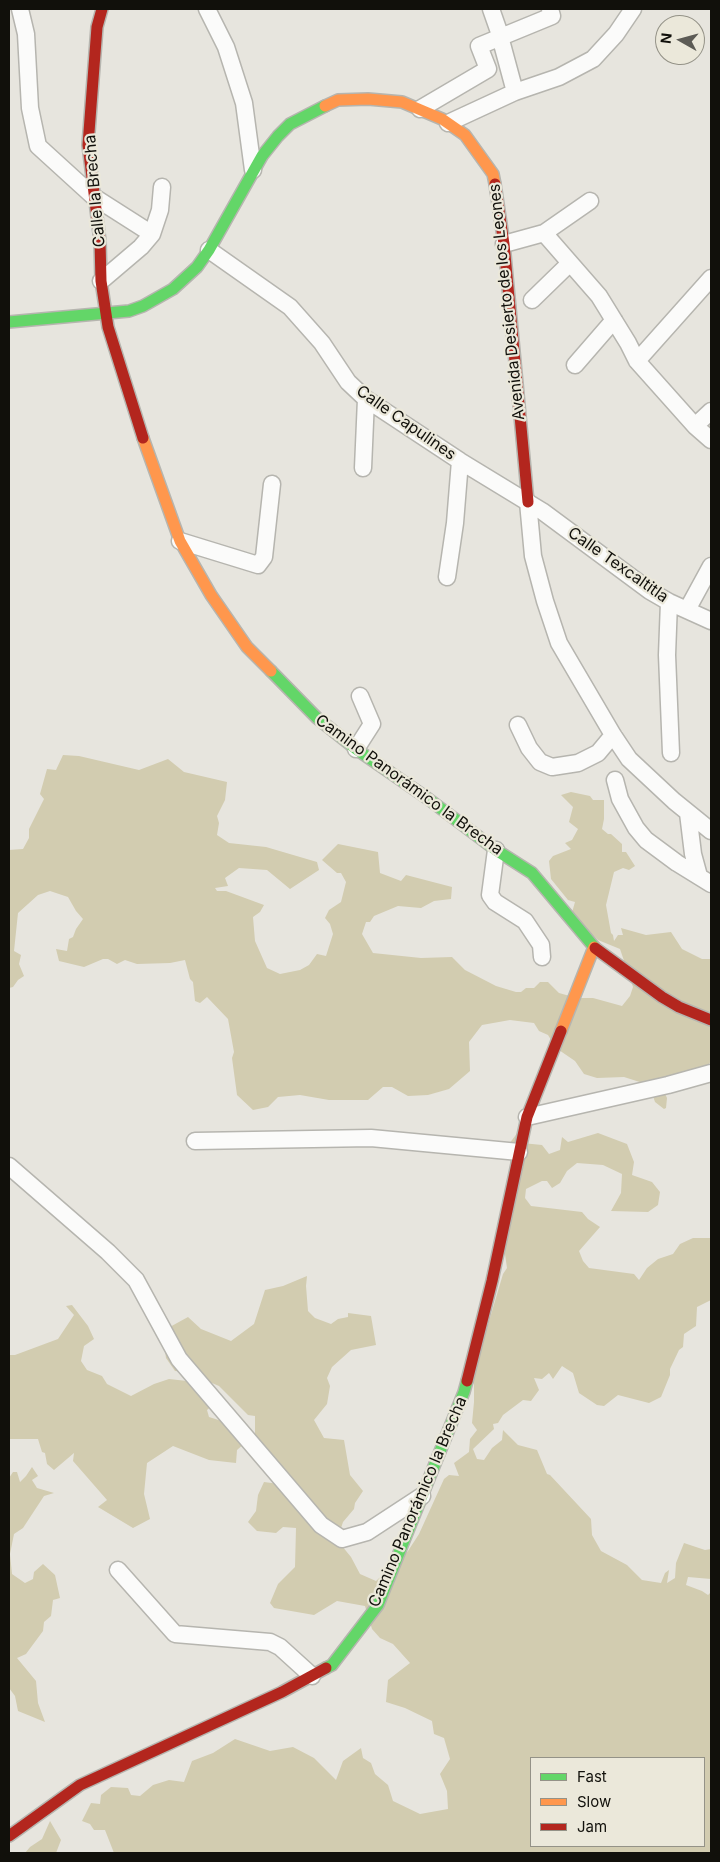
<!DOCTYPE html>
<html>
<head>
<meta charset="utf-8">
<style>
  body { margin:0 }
  #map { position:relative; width:720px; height:1862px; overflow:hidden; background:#e7e5de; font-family:Inter,sans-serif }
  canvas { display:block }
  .frame { position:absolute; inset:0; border:10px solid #11100b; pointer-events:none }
  .legend { position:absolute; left:530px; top:1757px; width:175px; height:90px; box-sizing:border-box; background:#ebe8da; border:1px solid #949287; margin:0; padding:6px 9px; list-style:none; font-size:15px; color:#11100b }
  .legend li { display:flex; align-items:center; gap:10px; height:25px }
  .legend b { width:25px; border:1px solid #949287 }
  .north { position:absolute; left:655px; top:15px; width:50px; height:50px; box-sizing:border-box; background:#ebe8da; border:1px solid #949287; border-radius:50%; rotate:277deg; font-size:14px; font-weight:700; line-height:20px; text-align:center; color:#11100b }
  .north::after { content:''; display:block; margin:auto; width:18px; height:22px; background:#5c5b55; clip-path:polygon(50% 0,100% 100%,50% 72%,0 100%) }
</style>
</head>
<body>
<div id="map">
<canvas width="720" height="1862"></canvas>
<div class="frame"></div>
<ul class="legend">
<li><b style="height:6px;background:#63d668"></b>Fast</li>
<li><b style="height:6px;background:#ff974d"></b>Slow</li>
<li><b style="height:6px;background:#b3261e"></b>Jam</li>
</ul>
<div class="north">N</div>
</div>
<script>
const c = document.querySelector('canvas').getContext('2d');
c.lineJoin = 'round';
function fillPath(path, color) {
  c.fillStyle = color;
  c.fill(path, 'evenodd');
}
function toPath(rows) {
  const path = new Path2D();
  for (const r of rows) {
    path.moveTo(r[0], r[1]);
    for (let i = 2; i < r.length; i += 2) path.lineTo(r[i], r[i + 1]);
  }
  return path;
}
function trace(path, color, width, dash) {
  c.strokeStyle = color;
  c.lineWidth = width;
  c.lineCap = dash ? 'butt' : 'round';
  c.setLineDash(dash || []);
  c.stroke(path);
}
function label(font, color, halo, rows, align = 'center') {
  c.font = font + ' Inter,sans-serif';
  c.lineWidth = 4.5;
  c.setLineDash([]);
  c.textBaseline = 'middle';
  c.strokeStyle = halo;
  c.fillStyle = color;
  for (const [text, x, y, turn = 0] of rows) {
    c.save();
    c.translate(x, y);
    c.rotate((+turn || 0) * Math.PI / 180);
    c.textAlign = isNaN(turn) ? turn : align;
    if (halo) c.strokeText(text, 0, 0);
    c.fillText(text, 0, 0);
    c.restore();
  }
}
fillPath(toPath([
  [63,755,79,756,139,770,168,759,184,772,227,782,225,800,217,816,219,823,217,835,229,843,266,847,317,862,319,870,290,889,267,870,239,868,225,878,228,886,215,888,217,891,226,891,264,905,260,912,253,917,255,941,267,968,280,974,300,970,309,965,317,954,326,956,333,934,330,924,325,918,329,910,341,902,346,882,341,873,337,873,322,860,338,844,378,852,380,873,401,881,406,875,452,887,451,899,434,901,421,908,398,906,374,916,370,922,366,922,362,934,373,953,421,958,452,957,465,970,496,986,516,992,521,992,526,988,534,988,540,982,548,982,559,993,577,998,593,998,622,1006,630,996,633,987,620,949,598,940,571,916,575,902,568,900,551,879,549,861,553,856,571,849,565,843,572,840,578,829,569,822,573,807,561,795,571,792,590,796,593,800,604,800,604,819,602,829,608,834,611,834,622,844,622,852,626,852,635,866,629,870,623,868,614,872,606,905,611,933,613,935,614,941,618,935,623,935,621,928,646,935,671,932,682,949,702,959,711,959,711,1061,707,1067,660,1083,667,1098,666,1108,664,1109,655,1102,652,1093,646,1084,624,1077,597,1078,584,1074,575,1061,556,1048,548,1035,539,1031,534,1023,510,1020,482,1025,469,1042,470,1071,449,1089,428,1095,408,1096,392,1087,383,1087,368,1100,329,1100,300,1095,278,1097,268,1107,253,1110,237,1095,232,1058,234,1052,228,1019,207,997,200,1003,195,1001,193,982,190,979,185,960,170,963,137,964,125,960,117,964,108,959,103,959,84,967,59,961,56,949,67,951,69,939,73,937,76,929,83,919,76,911,68,897,50,891,38,895,18,913,14,951,21,955,19,964,24,976,18,980,13,987,9,988,9,850,23,849,29,838,29,829,44,799,40,794,47,769,56,770],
  [518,1132,522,1143,542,1145,549,1154,560,1150,562,1137,568,1142,598,1133,627,1144,634,1162,632,1175,652,1182,660,1192,658,1205,648,1212,611,1211,621,1193,622,1174,603,1165,577,1163,567,1171,560,1183,552,1188,547,1181,542,1181,526,1189,525,1198,531,1206,582,1212,588,1219,600,1227,579,1251,583,1261,589,1268,634,1274,639,1280,647,1268,658,1259,673,1254,680,1244,693,1238,711,1238,711,1300,697,1307,696,1326,684,1334,683,1347,679,1350,670,1369,670,1375,661,1397,649,1403,618,1395,604,1406,597,1405,579,1393,573,1373,562,1366,553,1379,549,1373,542,1379,534,1378,539,1390,531,1401,523,1400,503,1415,498,1423,493,1424,494,1429,473,1449,477,1459,484,1460,492,1448,502,1440,503,1430,518,1445,537,1450,547,1474,550,1475,591,1519,592,1535,601,1551,627,1565,642,1580,661,1583,665,1573,669,1570,667,1583,675,1578,676,1563,684,1543,705,1550,711,1549,711,1579,688,1577,686,1585,702,1591,708,1595,711,1592,711,1853,114,1853,105,1830,94,1830,90,1824,82,1821,91,1803,100,1804,101,1795,111,1787,128,1788,131,1795,140,1796,153,1785,169,1780,184,1782,192,1761,213,1753,235,1739,270,1751,293,1747,314,1758,336,1780,343,1761,361,1748,363,1758,371,1763,375,1774,388,1785,393,1801,420,1814,448,1809,447,1791,440,1774,450,1759,444,1738,434,1734,432,1721,405,1708,386,1702,388,1680,410,1663,393,1644,380,1638,372,1629,365,1606,337,1601,314,1615,274,1608,270,1603,278,1584,295,1567,296,1528,283,1527,276,1533,257,1531,248,1522,256,1511,258,1495,264,1482,279,1484,281,1465,269,1457,255,1440,255,1416,248,1415,219,1386,186,1372,175,1371,166,1358,163,1337,168,1328,188,1317,201,1329,231,1341,254,1324,265,1290,283,1286,307,1276,306,1286,308,1311,315,1318,331,1324,338,1319,348,1317,348,1313,371,1316,376,1345,351,1350,332,1367,327,1378,330,1386,327,1404,314,1420,324,1438,344,1440,350,1475,363,1491,355,1503,354,1509,343,1522,337,1540,351,1557,360,1574,376,1581,408,1551,419,1534,444,1479,449,1475,459,1476,454,1463,469,1452,470,1439,477,1430,472,1423,474,1402,474,1372,503,1274,507,1268,505,1254,511,1151,509,1144],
  [531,1758,704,1758,704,1846,531,1846],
  [72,1305,88,1326,94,1339,84,1346,81,1361,87,1370,102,1376,107,1384,131,1396,154,1384,169,1379,196,1382,217,1402,207,1410,209,1417,228,1423,245,1443,237,1450,236,1463,209,1460,173,1446,147,1463,144,1494,150,1519,133,1528,98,1507,107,1500,73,1461,74,1453,54,1470,47,1464,45,1453,42,1452,38,1439,9,1439,9,1355,15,1355,58,1339,74,1315,66,1306],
  [32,1467,38,1476,32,1480,37,1488,54,1493,44,1496,23,1528,14,1534,10,1554,12,1574,25,1583,33,1579,34,1572,43,1564,55,1575,60,1598,53,1600,51,1616,44,1622,43,1631,26,1654,17,1658,36,1681,38,1703,45,1722,18,1711,15,1696,9,1688,9,1478,13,1472,17,1472,20,1482,26,1476],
  [50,1821,61,1840,56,1853,25,1853,30,1847,42,1839]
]), '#d2ccb0');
const street = toPath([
  [20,9,26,34,30,108,38,146,94,197,152,234],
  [207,9,226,47,244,103,253,170],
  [491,9,498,29,515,92],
  [420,109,488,69,479,46,552,16,550,9],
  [448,123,515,92,559,77,593,59,616,34,633,9],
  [544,233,599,296,628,343,637,361,695,426,711,440],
  [504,244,544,233,590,201],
  [209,250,290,307,322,343,348,382,366,399,460,461,542,511,650,591,669,602,711,621],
  [101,281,141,247,152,234,160,210,162,187],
  [532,300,569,264],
  [637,361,711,278],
  [575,365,614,320],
  [695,426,711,411],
  [363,468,366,399],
  [528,502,533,556,545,601,559,643,613,735,629,759,674,801,711,831],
  [180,541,258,565,264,557,272,484],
  [447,577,455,523,460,461],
  [669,602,667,655,671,753],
  [687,610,711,566],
  [518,725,529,748,540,762,552,767,578,763,598,753,613,735],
  [356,749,372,724,360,696],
  [615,780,620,799,636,828,646,840,677,863,711,884],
  [688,813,693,854,699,876],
  [496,850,490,895,495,902,525,921,541,945,542,957],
  [527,1117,668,1085,711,1073],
  [195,1141,371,1138,519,1152],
  [9,1166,108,1252,136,1280,179,1359,321,1525,342,1539,367,1532,422,1496],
  [118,1570,175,1634,270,1642,280,1647,312,1676]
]);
const fast = toPath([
  [9,322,129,311,143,306,173,289,197,267,209,250,262,156,278,136,290,124,325,106],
  [271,671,317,718,356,749,427,798,496,850,532,873,595,948],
  [326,1668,332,1665,378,1605,464,1392,467,1381]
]);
const slow = toPath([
  [325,106,338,100,368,99,402,102,442,119,465,135,493,174,495,184],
  [143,438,180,541,211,595,247,647,271,671],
  [561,1031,594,947]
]);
const jam = toPath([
  [102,9,97,27,88,145,100,241,101,281,108,327,143,438],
  [495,184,504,244,528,502],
  [595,948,662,997,679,1007,711,1020],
  [467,1381,492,1281,527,1117,561,1031],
  [9,1836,80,1785,282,1692,326,1668]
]);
trace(street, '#b6b5af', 19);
trace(fast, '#b6b5af', 14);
trace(slow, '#b6b5af', 14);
trace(jam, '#b6b5af', 14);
trace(street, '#fbfbfa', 16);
trace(fast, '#63d668', 11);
trace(slow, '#ff974d', 11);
trace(jam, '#b3261e', 11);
label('16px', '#11100b', '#ebe8da', [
  ["Calle la Brecha",95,191,-95],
  ["Avenida Desierto de los Leones",507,302,-96],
  ["Calle Capulines",406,423,35],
  ["Calle Texcaltitla",618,565,35],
  ["Camino Panorámico la Brecha",409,785,36],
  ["Camino Panorámico la Brecha",418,1502,-67]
]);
</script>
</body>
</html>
